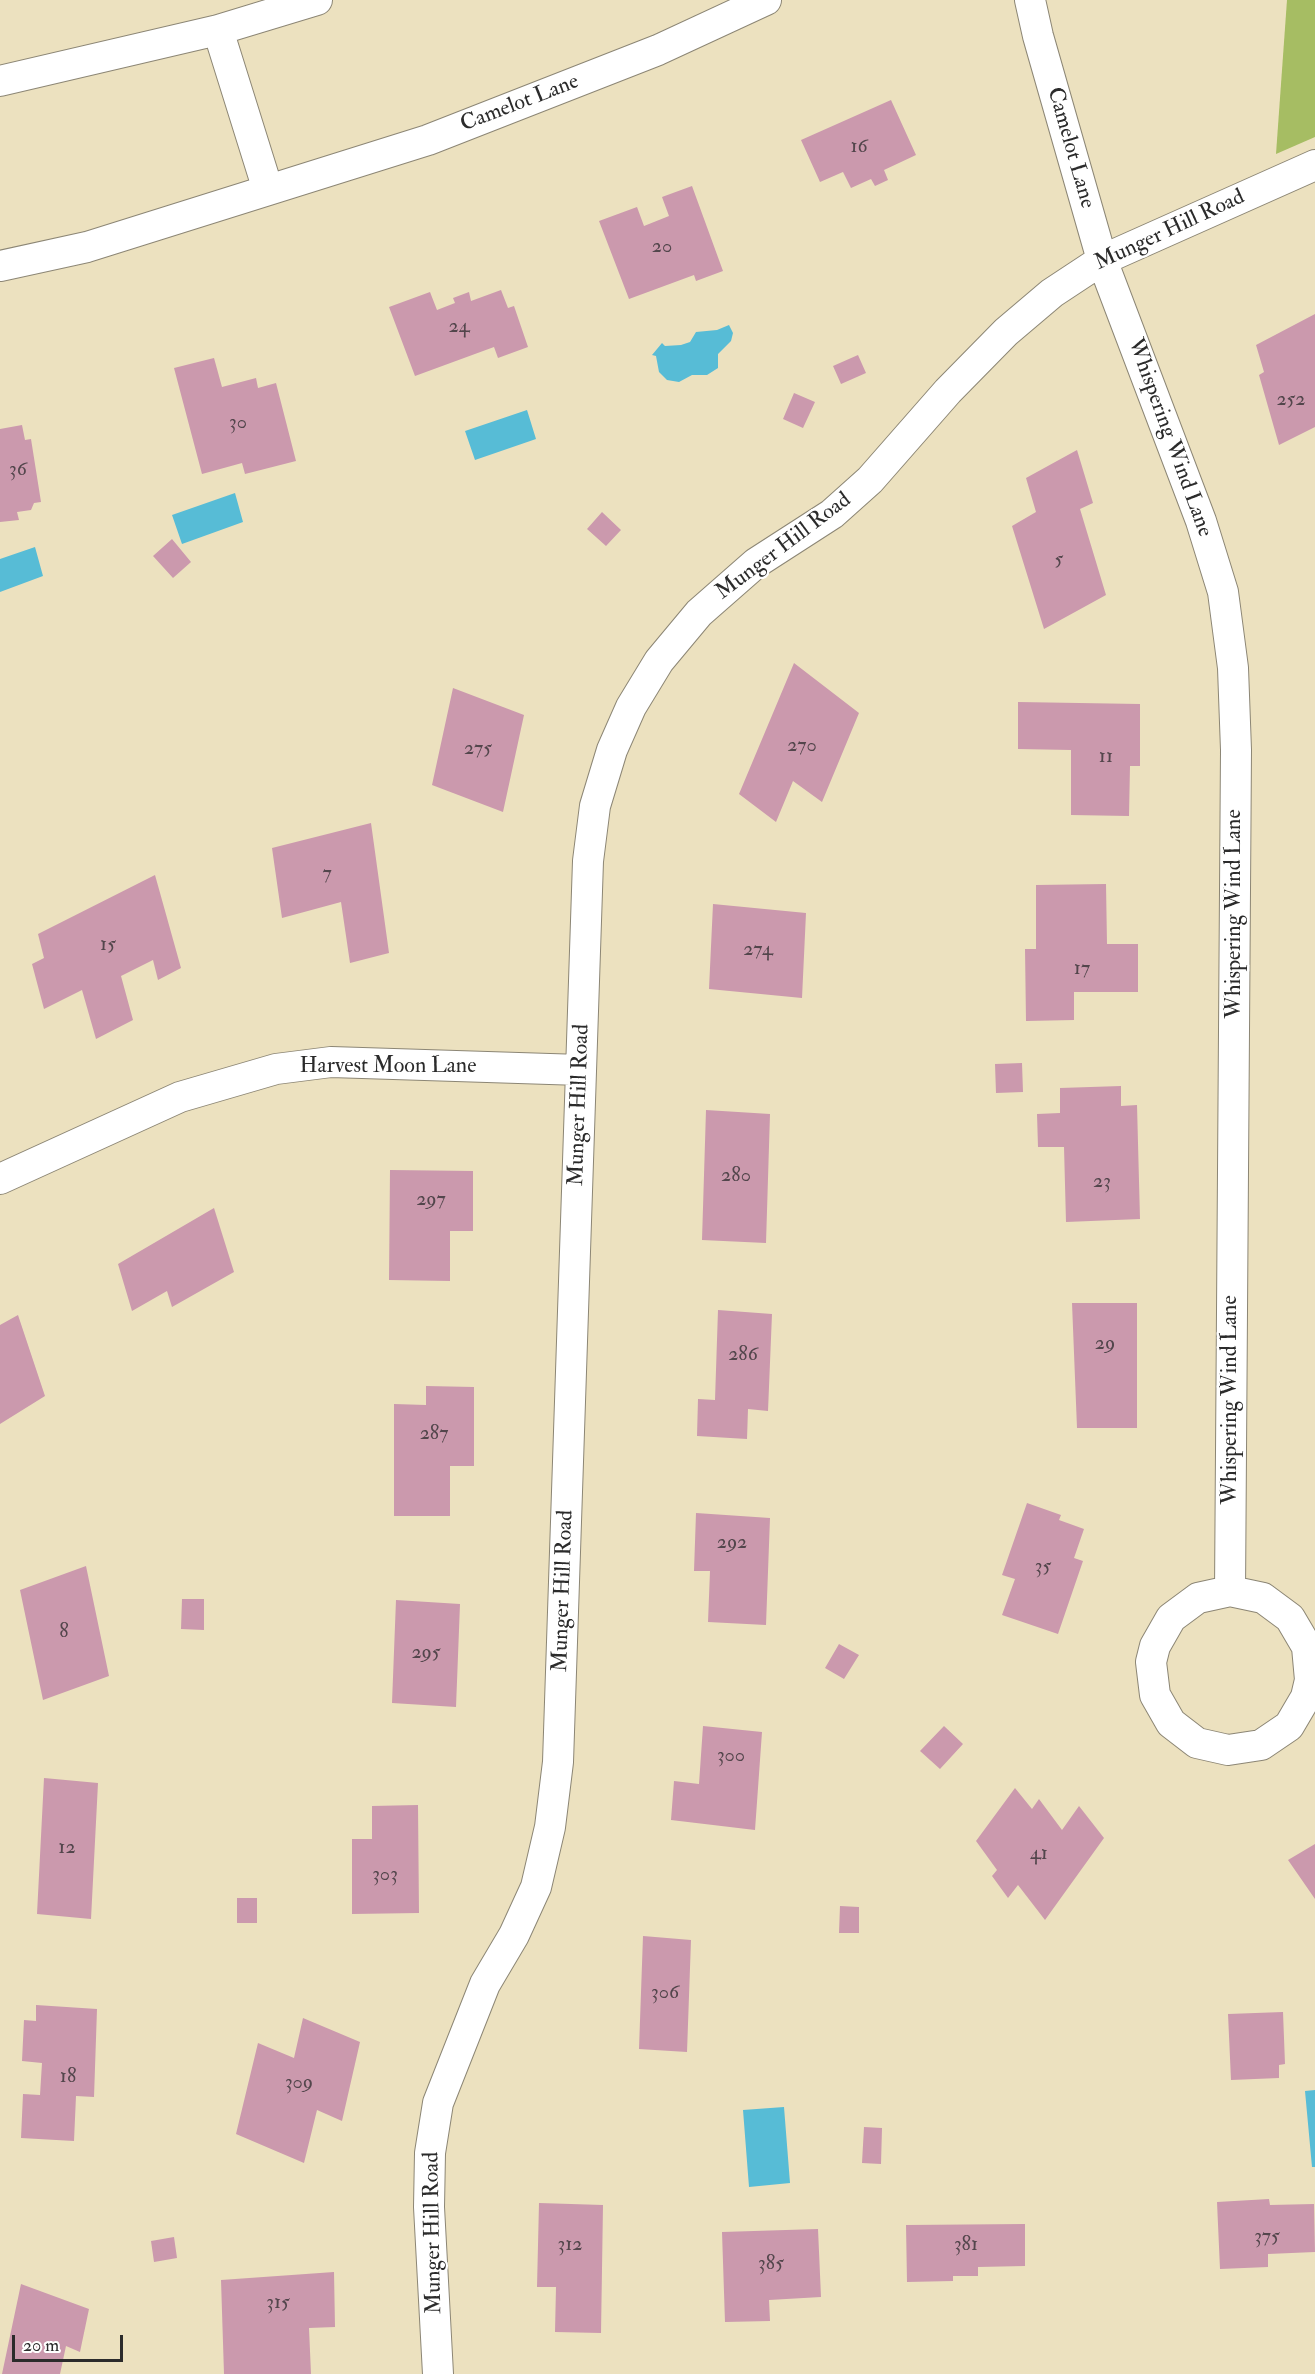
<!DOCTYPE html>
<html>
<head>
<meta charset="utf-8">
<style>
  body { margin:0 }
  #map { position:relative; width:1315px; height:2374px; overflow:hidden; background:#ece1bf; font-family:"IM FELL Double Pica",serif }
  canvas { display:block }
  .scale { position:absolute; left:12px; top:2335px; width:111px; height:27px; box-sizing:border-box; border:3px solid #2b2b2b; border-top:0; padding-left:8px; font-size:18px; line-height:21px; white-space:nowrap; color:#2b2b2b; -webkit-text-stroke:4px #fff; paint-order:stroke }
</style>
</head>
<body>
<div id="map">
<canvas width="1315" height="2374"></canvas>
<div class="scale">20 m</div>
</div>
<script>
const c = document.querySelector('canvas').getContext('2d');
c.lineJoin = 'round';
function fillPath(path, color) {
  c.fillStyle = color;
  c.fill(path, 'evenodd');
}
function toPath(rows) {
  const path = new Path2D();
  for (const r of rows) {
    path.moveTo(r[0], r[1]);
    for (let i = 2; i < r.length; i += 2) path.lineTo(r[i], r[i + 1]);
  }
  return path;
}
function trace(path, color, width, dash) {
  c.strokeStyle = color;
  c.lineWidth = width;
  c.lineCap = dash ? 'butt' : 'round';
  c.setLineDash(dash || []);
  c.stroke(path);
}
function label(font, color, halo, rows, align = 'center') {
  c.font = font + ' "IM FELL Double Pica",serif';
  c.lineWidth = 4.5;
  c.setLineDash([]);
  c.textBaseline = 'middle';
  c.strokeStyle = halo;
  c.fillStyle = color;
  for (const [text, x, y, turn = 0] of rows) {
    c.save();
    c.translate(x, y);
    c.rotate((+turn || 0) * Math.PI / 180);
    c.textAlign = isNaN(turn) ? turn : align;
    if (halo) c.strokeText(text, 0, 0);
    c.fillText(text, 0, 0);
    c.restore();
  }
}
fillPath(toPath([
  [1287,0,1315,0,1315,137,1276,154]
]), '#a6bd63');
fillPath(toPath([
  [729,325,733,333,731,341,718,354,718,368,707,375,692,375,679,382,667,380,659,372,656,356,652,355,662,343,665,346,681,345,690,342,696,332,717,330],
  [527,410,536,439,475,460,465,431],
  [235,493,243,522,182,544,172,515],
  [35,547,43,576,0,592,0,559],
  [1315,2090,1315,2167,1312,2167,1305,2091],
  [784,2107,790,2183,749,2187,743,2110]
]), '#57bcd6');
fillPath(toPath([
  [891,100,916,155,884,170,888,180,875,186,871,179,851,188,843,172,820,182,801,140],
  [692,186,723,271,696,281,694,275,629,299,599,221,637,207,644,226,669,216,662,197],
  [501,290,508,308,514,306,528,347,498,358,494,347,415,376,389,307,430,292,437,310,455,303,453,298,469,292,471,301],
  [1315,314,1315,427,1279,445,1259,375,1264,372,1256,345],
  [858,355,866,373,841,384,833,366],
  [214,358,222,387,256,378,258,388,276,383,296,461,245,474,242,463,202,474,174,368],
  [794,393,815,402,803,428,783,419],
  [22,425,25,440,31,439,41,502,34,503,31,510,17,512,19,520,0,522,0,429],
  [1077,450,1093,503,1080,509,1106,595,1044,629,1012,526,1036,512,1026,478],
  [602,512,621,530,606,546,587,529],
  [172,539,191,562,173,578,153,556],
  [794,663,859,713,822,802,793,781,776,822,739,794],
  [453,688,524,715,503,812,432,785],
  [1018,702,1140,704,1140,766,1130,766,1129,816,1071,815,1071,750,1018,749],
  [371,823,389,953,350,963,341,902,282,918,272,848],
  [155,875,181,968,158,980,153,960,121,976,133,1020,96,1039,82,990,44,1009,32,964,44,958,38,934],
  [1106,884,1107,944,1138,944,1138,992,1074,992,1074,1020,1026,1021,1025,949,1036,949,1036,885],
  [713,904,806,913,802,998,709,989],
  [1022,1063,1023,1092,996,1093,995,1064],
  [1121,1086,1121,1106,1137,1105,1140,1219,1066,1222,1064,1147,1038,1147,1037,1114,1060,1113,1060,1088],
  [706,1110,770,1114,766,1243,702,1240],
  [390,1170,473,1171,473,1231,450,1231,450,1281,389,1280],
  [214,1208,234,1272,172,1307,167,1291,132,1311,118,1264],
  [1072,1303,1137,1303,1137,1428,1077,1428],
  [718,1310,772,1314,768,1411,748,1409,747,1439,697,1436,698,1399,715,1400],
  [18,1315,45,1396,0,1424,0,1325],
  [426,1386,474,1387,474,1466,450,1466,450,1516,394,1516,394,1404,426,1405],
  [1027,1503,1061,1515,1059,1520,1084,1529,1074,1558,1083,1561,1058,1634,1002,1615,1015,1579,1002,1575],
  [696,1513,770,1518,766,1625,708,1622,710,1571,694,1571],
  [86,1566,109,1676,43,1700,20,1590],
  [182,1599,204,1599,204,1630,181,1629],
  [396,1600,460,1604,456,1707,392,1703],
  [839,1644,859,1655,844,1679,825,1668],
  [703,1726,762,1732,755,1830,671,1820,674,1781,699,1784],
  [944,1726,963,1744,940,1769,920,1751],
  [44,1778,98,1783,91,1919,37,1914],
  [1015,1788,1032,1809,1039,1799,1062,1830,1079,1806,1104,1838,1045,1920,1018,1885,1008,1898,992,1876,997,1870,976,1841],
  [418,1805,419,1913,352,1914,352,1839,372,1839,372,1806],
  [1315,1844,1315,1899,1288,1860],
  [237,1898,257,1898,257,1923,237,1923],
  [840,1906,859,1907,859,1933,839,1933],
  [643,1936,691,1940,687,2052,639,2049],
  [36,2005,97,2009,94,2097,76,2096,74,2141,21,2138,23,2094,40,2095,42,2063,22,2061,24,2020,36,2021],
  [1283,2012,1285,2064,1279,2065,1279,2078,1231,2080,1228,2014],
  [303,2018,360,2042,342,2121,317,2110,304,2163,236,2134,258,2043,294,2058],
  [864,2127,882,2128,881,2164,862,2163],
  [1269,2199,1270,2205,1314,2204,1315,2252,1268,2254,1268,2267,1220,2269,1217,2202],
  [539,2203,603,2205,601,2333,555,2332,556,2287,537,2287],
  [1025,2224,1025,2266,978,2267,978,2276,953,2276,953,2281,907,2282,906,2225],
  [818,2229,821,2297,769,2300,770,2321,725,2322,722,2232],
  [174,2237,177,2258,154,2262,151,2241],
  [334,2272,335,2327,309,2328,311,2374,224,2374,221,2280],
  [21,2284,89,2309,80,2352,66,2346,60,2374,2,2374]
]), '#cb99ad');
const street = toPath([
  [1030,0,1038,36,1102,260,1201,521,1223,592,1233,668,1236,750,1230,1591,1198,1598,1171,1618,1155,1646,1151,1662,1155,1695,1171,1723,1197,1743,1228,1750,1261,1745,1289,1726,1306,1697,1310,1680,1307,1647,1290,1618,1263,1598,1230,1591],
  [218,30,268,190],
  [0,81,218,30,317,0],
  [0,266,87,247,428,140,658,50,766,0],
  [0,1179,180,1097,276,1069,331,1062,581,1070],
  [438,2374,429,2207,430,2153,438,2103,485,1984,514,1935,536,1887,550,1827,558,1762,588,861,595,806,612,750,631,707,659,661,699,613,756,563,832,514,870,480,948,391,1006,332,1052,293,1102,260,1315,165]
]);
trace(street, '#8c8675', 32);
trace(street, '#fff', 30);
label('20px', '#53464c', null, [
  ["16",859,148],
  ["20",662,248],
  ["24",459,328],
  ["252",1291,401],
  ["30",238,424],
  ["36",18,471],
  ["5",1059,561],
  ["270",802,747],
  ["275",478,750],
  ["11",1106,758],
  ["7",327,875],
  ["15",108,946],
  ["274",758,951],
  ["17",1082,970],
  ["280",736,1177],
  ["23",1102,1183],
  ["297",431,1201],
  ["29",1105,1345],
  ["286",743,1356],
  ["287",434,1435],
  ["292",732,1544],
  ["35",1043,1568],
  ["8",64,1633],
  ["295",426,1654],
  ["300",731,1757],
  ["12",67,1849],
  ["41",1039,1855],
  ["303",385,1876],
  ["306",665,1994],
  ["18",68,2078],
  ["309",299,2084],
  ["375",1267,2238],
  ["312",570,2246],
  ["381",966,2246],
  ["385",771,2265],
  ["315",278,2304]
]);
label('22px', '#2b2b2b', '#fff', [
  ["Camelot Lane",520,104,-21],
  ["Camelot Lane",1070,148,74],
  ["Munger Hill Road",1170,231,-25],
  ["Whispering Wind Lane",1169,438,70],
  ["Munger Hill Road",784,547,-37],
  ["Whispering Wind Lane",1235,914,-90],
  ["Harvest Moon Lane",388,1067],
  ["Munger Hill Road",580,1105,-88],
  ["Whispering Wind Lane",1231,1400,-90],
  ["Munger Hill Road",564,1591,-88],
  ["Munger Hill Road",434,2233,-91]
]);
</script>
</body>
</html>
